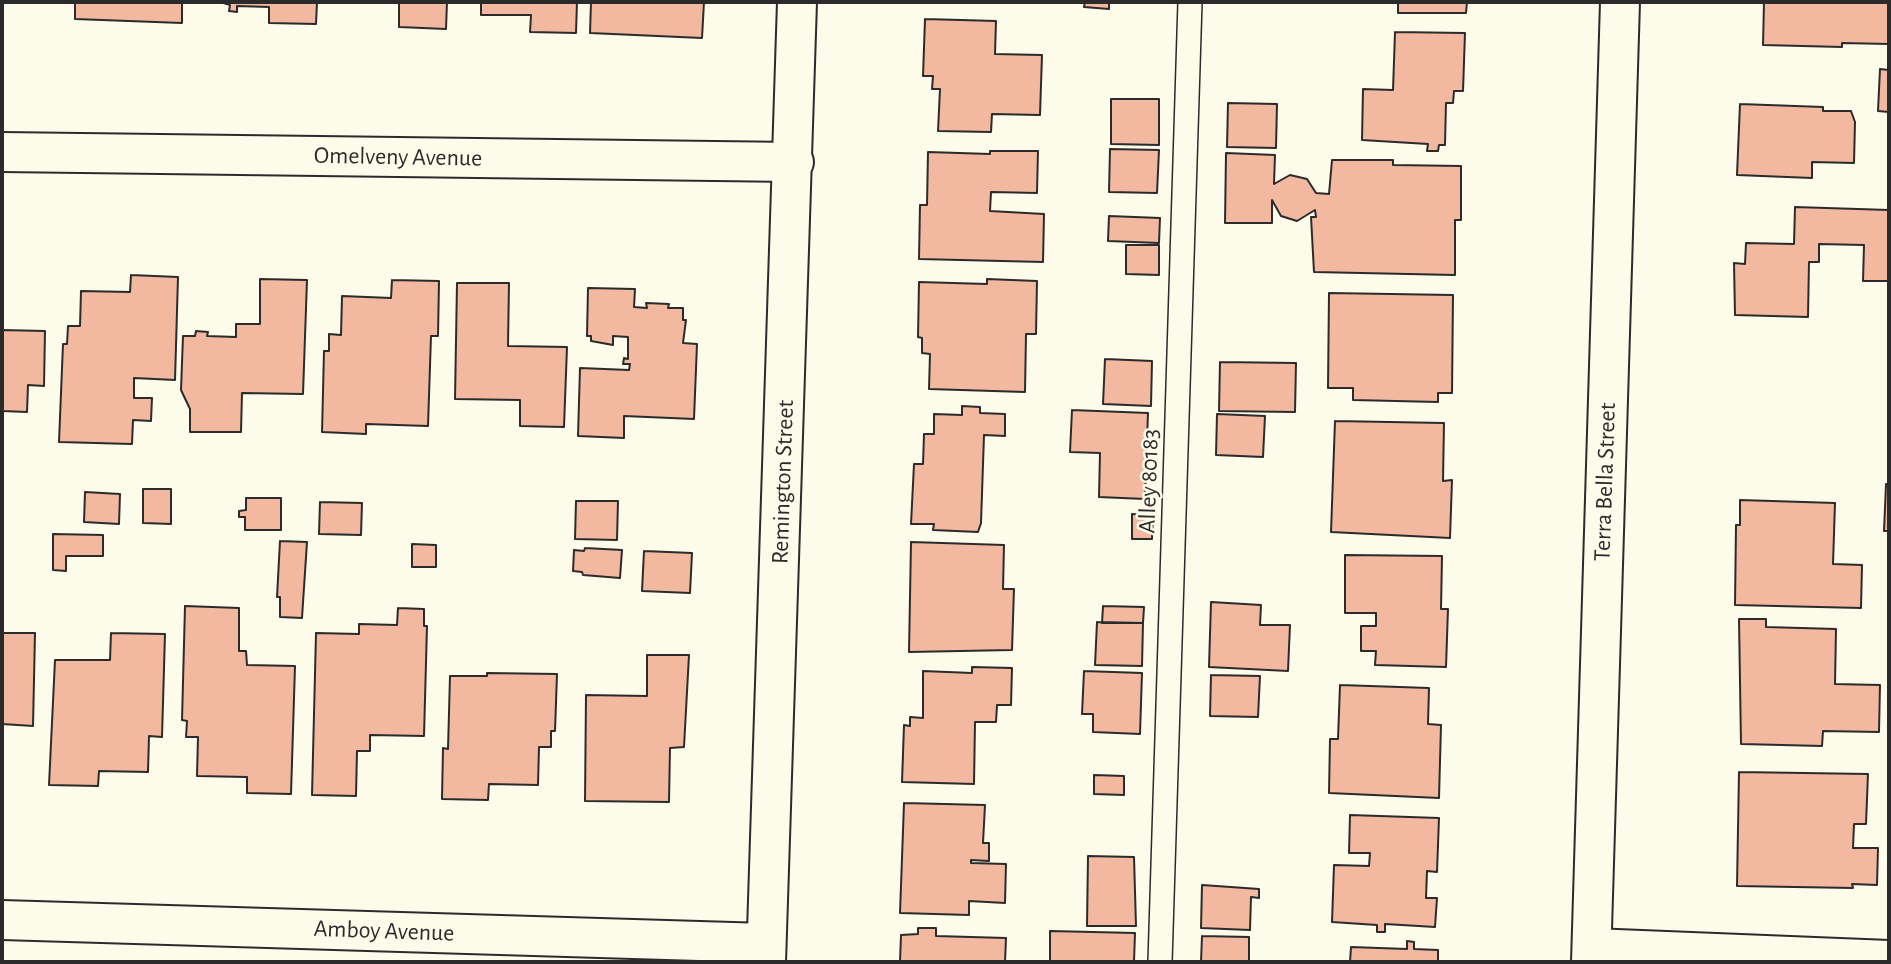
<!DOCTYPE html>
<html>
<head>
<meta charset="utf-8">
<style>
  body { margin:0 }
  #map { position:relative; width:1891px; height:964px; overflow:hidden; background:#fdfbea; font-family:"Alegreya Sans",sans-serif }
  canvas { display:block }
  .frame { position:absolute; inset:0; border:4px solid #2b2b2b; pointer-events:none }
</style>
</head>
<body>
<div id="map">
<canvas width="1891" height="964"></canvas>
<div class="frame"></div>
</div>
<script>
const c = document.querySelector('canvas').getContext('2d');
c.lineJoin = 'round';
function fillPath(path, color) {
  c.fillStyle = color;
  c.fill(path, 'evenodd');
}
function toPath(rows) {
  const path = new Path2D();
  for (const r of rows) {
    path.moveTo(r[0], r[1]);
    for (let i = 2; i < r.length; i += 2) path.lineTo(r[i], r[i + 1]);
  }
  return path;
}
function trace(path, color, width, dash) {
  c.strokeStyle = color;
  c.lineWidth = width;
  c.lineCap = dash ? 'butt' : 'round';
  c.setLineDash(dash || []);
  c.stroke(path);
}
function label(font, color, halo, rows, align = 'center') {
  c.font = font + ' "Alegreya Sans",sans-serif';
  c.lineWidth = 5;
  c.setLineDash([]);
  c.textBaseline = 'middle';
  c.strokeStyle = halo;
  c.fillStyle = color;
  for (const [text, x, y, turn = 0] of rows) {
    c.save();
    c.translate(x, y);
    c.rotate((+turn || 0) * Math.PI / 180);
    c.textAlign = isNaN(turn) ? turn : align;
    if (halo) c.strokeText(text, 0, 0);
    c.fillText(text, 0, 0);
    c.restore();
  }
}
const building = toPath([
  [75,2,182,2,182,23,75,19,75,2],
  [220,2,317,2,316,24,269,23,269,7,237,6,237,12,229,11,230,5,220,2],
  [399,2,447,2,446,29,399,27,399,2],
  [481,2,577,2,576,33,530,32,531,15,481,15,481,2],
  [591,2,704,2,702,38,590,33,591,2],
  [1085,2,1109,2,1109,9,1084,7,1085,2],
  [1398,2,1467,2,1466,13,1398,13,1398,2],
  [1764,2,1889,2,1889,44,1842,43,1842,47,1763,45,1764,2],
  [925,19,996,21,995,54,1042,55,1040,115,992,114,991,132,938,131,940,89,932,89,933,76,923,76,925,19],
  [1395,32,1465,33,1463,91,1454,91,1453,103,1446,103,1445,145,1439,145,1438,151,1427,151,1428,144,1362,140,1363,89,1393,90,1395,32],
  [1880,69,1889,70,1889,112,1878,111,1880,69],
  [1111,99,1159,99,1159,145,1111,144,1111,99],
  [1228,103,1277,104,1276,148,1227,147,1228,103],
  [1740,104,1823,107,1823,111,1851,111,1855,122,1854,163,1812,162,1812,178,1737,175,1740,104],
  [1110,149,1159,150,1157,193,1109,192,1110,149],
  [990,151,1038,151,1037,193,991,192,990,211,1044,214,1043,262,919,259,920,205,927,205,928,152,990,154,990,151],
  [1226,153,1275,155,1274,184,1290,175,1307,179,1316,193,1329,194,1332,160,1393,160,1393,165,1461,166,1461,220,1455,220,1455,275,1314,272,1311,217,1316,217,1315,210,1297,221,1281,216,1272,200,1272,223,1225,223,1226,153],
  [1795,207,1889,210,1889,281,1863,281,1864,245,1819,244,1819,262,1809,262,1808,317,1735,315,1734,263,1745,264,1746,243,1794,244,1795,207],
  [1109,216,1160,218,1159,243,1108,241,1109,216],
  [1126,245,1159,245,1159,275,1126,274,1126,245],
  [131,275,178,277,175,380,134,378,134,398,152,398,151,421,133,420,132,444,59,442,63,344,67,344,68,326,80,326,81,291,130,292,131,275],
  [260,279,307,280,303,394,242,393,241,432,190,432,190,409,181,390,183,336,195,336,196,331,208,332,207,336,236,337,236,324,260,324,260,279],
  [987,279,1037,281,1036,334,1026,334,1025,392,929,389,930,354,922,353,922,338,918,337,919,282,987,284,987,279],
  [392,280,439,281,438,336,431,336,428,426,366,424,366,434,322,432,324,351,329,351,329,334,341,335,342,296,391,298,392,280],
  [457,283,509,283,508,346,567,347,564,427,520,426,520,400,455,399,457,283],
  [588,288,635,289,634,307,647,308,646,303,669,304,668,308,683,308,683,320,686,320,683,343,697,344,694,419,624,416,624,438,578,436,580,368,629,370,630,364,623,364,624,358,628,359,628,337,613,336,613,345,591,341,591,336,587,336,588,288],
  [1329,293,1453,295,1452,393,1438,393,1438,402,1353,400,1353,388,1328,388,1329,293],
  [2,330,45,331,44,386,28,385,27,412,2,411,2,330],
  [1105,359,1152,361,1151,406,1103,404,1105,359],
  [1220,362,1296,363,1295,412,1219,411,1220,362],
  [962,406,980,407,980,413,1005,414,1005,436,984,435,981,523,978,532,933,530,934,524,911,524,914,464,923,464,924,434,934,434,934,414,962,415,962,406],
  [1072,410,1148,413,1145,499,1099,497,1100,453,1070,452,1072,410],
  [1217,414,1265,416,1263,457,1216,455,1217,414],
  [1335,421,1444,423,1443,481,1452,480,1450,538,1331,532,1335,421],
  [1886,484,1889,484,1889,531,1884,531,1886,484],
  [143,489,171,489,171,524,143,523,143,489],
  [85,492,120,494,119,524,84,522,85,492],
  [246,498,281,498,281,530,245,530,245,517,239,517,239,511,246,510,246,498],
  [1740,500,1835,503,1833,564,1862,565,1861,608,1735,605,1736,525,1740,525,1740,500],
  [576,501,618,501,617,540,575,539,576,501],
  [320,502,362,503,361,535,319,534,320,502],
  [1132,514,1153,515,1152,539,1132,539,1132,514],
  [53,534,103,535,103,556,66,556,66,571,53,570,53,534],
  [280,541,307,542,302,618,280,617,280,597,277,597,280,541],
  [911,542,1004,545,1003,589,1014,589,1012,650,909,652,911,542],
  [412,544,436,545,436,567,412,567,412,544],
  [585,548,622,550,620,578,583,575,582,572,573,571,574,550,584,551,585,548],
  [644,551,692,553,690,593,642,591,644,551],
  [1345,555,1442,556,1441,609,1448,609,1446,667,1375,665,1376,651,1361,651,1361,626,1376,626,1376,613,1345,613,1345,555],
  [1211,602,1261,605,1260,625,1290,625,1288,671,1209,667,1211,602],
  [185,606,239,608,239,651,246,651,247,665,295,666,291,794,247,793,247,777,197,776,198,737,186,737,187,721,182,720,185,606],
  [1103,606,1144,607,1143,623,1102,623,1103,606],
  [398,608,424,609,424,626,427,626,424,736,370,735,370,751,357,751,356,796,312,795,316,633,359,634,359,624,397,625,398,608],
  [1739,619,1766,619,1766,627,1836,629,1835,684,1880,685,1879,732,1823,731,1822,746,1741,744,1739,619],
  [1097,622,1143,623,1142,666,1095,665,1097,622],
  [2,633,35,633,33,726,2,724,2,633],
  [111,633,165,634,162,737,149,736,148,772,99,771,98,786,49,785,55,660,110,660,111,633],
  [647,655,689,655,684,747,670,748,669,802,585,801,586,695,647,696,647,655],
  [972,667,1012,668,1011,705,997,705,996,722,975,722,974,784,902,782,904,725,910,726,910,717,923,718,923,671,972,673,972,667],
  [1084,671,1142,673,1140,734,1093,732,1093,714,1082,714,1084,671],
  [487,673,557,674,555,731,551,731,551,747,539,747,538,785,489,784,488,800,442,799,443,748,448,749,450,676,487,676,487,673],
  [1211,675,1260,676,1258,717,1210,716,1211,675],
  [1340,685,1429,688,1428,724,1441,725,1439,798,1329,793,1330,739,1338,739,1340,685],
  [1739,772,1868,774,1866,824,1854,824,1853,848,1878,848,1877,885,1852,884,1853,888,1737,886,1739,772],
  [1094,775,1124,776,1124,795,1094,794,1094,775],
  [904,803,985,805,983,843,989,843,989,861,971,860,971,863,1006,864,1005,903,969,901,969,915,900,913,904,803],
  [1350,815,1439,818,1437,872,1427,871,1426,898,1437,898,1435,927,1385,924,1385,932,1377,932,1377,925,1332,922,1334,865,1369,866,1370,853,1349,853,1350,815],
  [1088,856,1134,857,1136,926,1087,926,1088,856],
  [1202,885,1259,889,1259,898,1251,897,1250,930,1201,928,1202,885],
  [918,928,936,928,936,936,1006,938,1005,962,900,962,901,935,918,934,918,928],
  [1050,931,1135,933,1134,962,1050,962,1050,931],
  [1202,936,1249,937,1249,962,1201,962,1202,936],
  [1407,941,1414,942,1414,949,1438,950,1438,962,1350,962,1351,947,1407,949,1407,941]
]);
fillPath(building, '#f2b8a0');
trace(building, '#2b2b2b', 2);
const service = toPath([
  [1160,962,1190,2]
]);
const minor = toPath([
  [2,152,794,162],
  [2,920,766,943],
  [1592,948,1889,960],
  [766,962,797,2]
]);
const secondary = toPath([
  [1591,962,1620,2]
]);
trace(service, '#2b2b2b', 26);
trace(minor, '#2b2b2b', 42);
trace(secondary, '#2b2b2b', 42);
trace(service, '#fdfbea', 23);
trace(minor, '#fdfbea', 38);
trace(secondary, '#fdfbea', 38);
label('24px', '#2b2b2b', '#fdfbea', [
  ["Omelveny Avenue",398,157,1],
  ["Alley 80183",1149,481,-88],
  ["Remington Street",783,482,-88],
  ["Terra Bella Street",1605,482,-88],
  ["Amboy Avenue",384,931,2]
]);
</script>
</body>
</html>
